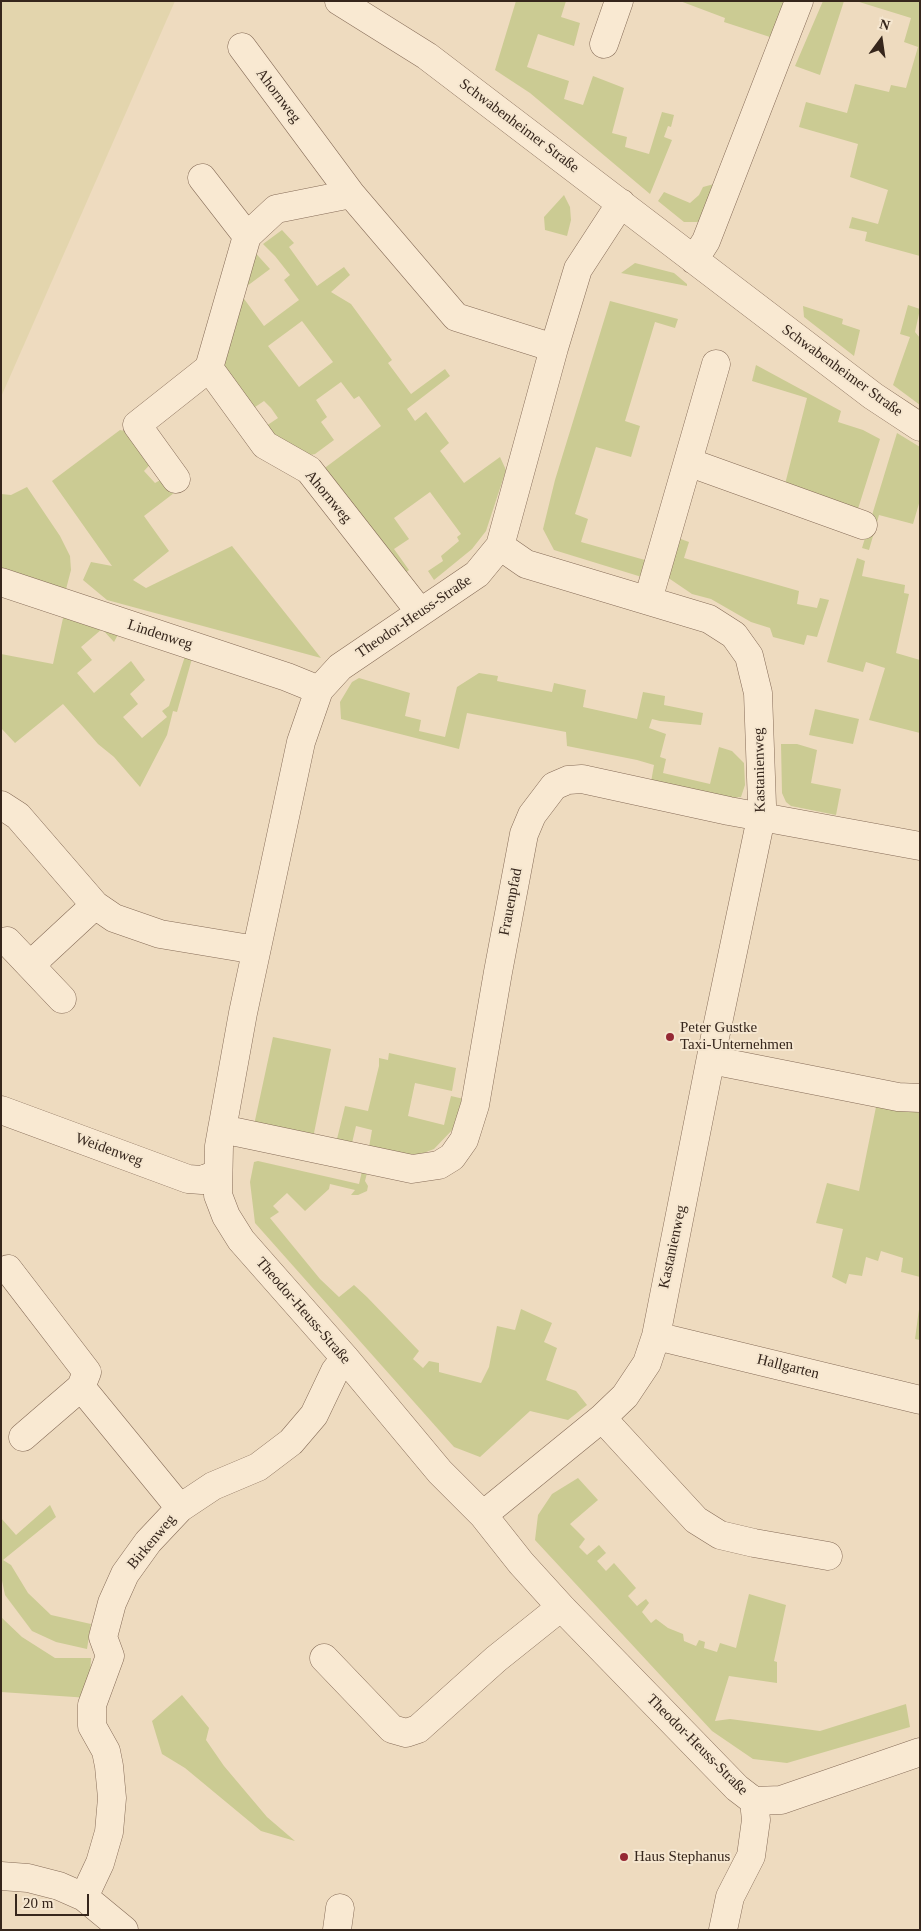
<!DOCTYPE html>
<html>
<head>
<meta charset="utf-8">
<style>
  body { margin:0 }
  #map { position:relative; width:921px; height:1931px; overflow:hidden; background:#eedbbf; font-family:"Times New Roman",serif }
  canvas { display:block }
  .frame { position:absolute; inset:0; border:2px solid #36261c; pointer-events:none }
  .north { position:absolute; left:856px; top:15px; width:50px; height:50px; -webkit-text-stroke:4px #f5e6cf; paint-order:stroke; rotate:14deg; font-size:14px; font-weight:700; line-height:20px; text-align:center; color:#36261c }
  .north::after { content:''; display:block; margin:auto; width:18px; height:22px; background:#36261c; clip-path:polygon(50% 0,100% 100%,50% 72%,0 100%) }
  .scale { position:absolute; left:15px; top:1894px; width:74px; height:22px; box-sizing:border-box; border:2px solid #36261c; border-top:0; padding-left:6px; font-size:15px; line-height:18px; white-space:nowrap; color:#36261c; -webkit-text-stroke:4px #f5e6cf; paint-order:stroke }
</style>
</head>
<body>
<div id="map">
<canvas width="921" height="1931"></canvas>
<div class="frame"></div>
<div class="north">N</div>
<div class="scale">20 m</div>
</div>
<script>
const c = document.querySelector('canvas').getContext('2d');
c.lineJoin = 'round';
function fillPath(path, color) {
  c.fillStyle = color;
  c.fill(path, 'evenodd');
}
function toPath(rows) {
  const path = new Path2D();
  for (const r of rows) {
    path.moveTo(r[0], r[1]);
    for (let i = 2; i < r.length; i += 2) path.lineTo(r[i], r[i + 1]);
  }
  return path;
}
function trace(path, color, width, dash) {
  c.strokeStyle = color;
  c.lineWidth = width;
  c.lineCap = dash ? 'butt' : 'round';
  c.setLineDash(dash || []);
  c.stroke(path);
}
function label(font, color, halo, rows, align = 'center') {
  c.font = font + ' "Times New Roman",serif';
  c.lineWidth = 4;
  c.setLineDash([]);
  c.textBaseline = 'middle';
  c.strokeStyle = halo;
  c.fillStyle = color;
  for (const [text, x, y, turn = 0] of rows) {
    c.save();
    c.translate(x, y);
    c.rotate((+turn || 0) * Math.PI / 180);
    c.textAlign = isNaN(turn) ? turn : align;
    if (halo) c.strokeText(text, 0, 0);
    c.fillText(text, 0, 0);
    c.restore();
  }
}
fillPath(toPath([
  [1,1,175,1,1,397]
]), '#e3d5ad');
fillPath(toPath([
  [516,1,566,1,561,17,580,23,574,46,538,34,527,67,569,81,564,99,583,105,593,76,624,88,612,133,627,137,625,147,649,154,662,112,674,115,671,127,668,126,664,137,672,140,650,194,530,93,495,70],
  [680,1,786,1,773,38,724,22,725,18],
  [823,1,844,1,820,75,795,66],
  [856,1,920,1,920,256,865,241,867,232,849,228,852,217,878,224,888,190,850,177,858,144,799,127,806,102,847,113,855,84,889,92,891,85,906,88,918,47,904,42,911,18],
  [714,184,699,222,684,222,658,201,664,192,690,203,699,195,703,187],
  [564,195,570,207,571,220,567,236,545,230,544,217],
  [282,230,294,243,289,247,317,286,344,267,350,275,331,292,351,304,392,360,388,363,411,394,445,369,450,376,407,409,415,421,426,412,449,443,440,451,464,483,500,457,506,470,486,531,472,549,434,580,428,571,443,561,441,556,459,541,457,537,461,534,430,492,394,518,409,539,394,549,409,570,400,577,322,470,381,426,359,396,354,399,341,382,316,400,327,417,321,422,334,440,315,454,302,457,263,428,278,418,271,408,264,401,249,411,218,370,251,248,270,269,239,292,264,326,299,300,284,280,290,275,275,256,263,244],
  [302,321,333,362,299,387,268,346],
  [635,263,674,273,687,284,687,286,621,273],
  [610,301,678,319,675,328,655,322,625,421,640,426,631,457,596,447,575,514,588,519,581,542,652,562,645,578,554,550,543,529,555,480],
  [908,305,920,309,915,332,920,338,920,405,893,385,910,337,900,334],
  [803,306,843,319,842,324,860,330,854,356,804,317],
  [756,365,841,411,838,422,863,430,880,439,857,512,784,488,807,398,752,381],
  [120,430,139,434,156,458,144,471,155,483,162,479,174,493,144,516,169,551,133,580,146,588,232,546,321,658,107,600,83,580,91,562,112,566,52,481],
  [897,433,920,447,920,500,913,524,879,515,869,550,862,548],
  [27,487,60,536,70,556,71,570,65,593,1,570,1,494,11,495],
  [678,538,689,542,684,558,799,591,797,604,817,608,820,598,829,600,817,637,807,635,804,645,773,637,770,628,751,622,711,599,692,594,667,577],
  [857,558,865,561,862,576,905,585,904,593,909,594,896,653,920,660,920,733,869,720,885,668,866,662,863,672,827,662],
  [65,609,122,627,114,642,102,629,81,647,92,660,77,673,94,693,131,661,145,680,130,694,138,704,123,717,142,738,167,717,162,711,169,706,186,653,193,655,177,712,173,711,167,735,140,787,114,757,98,744,63,704,15,743,1,728,1,654,53,664],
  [479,673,498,676,497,681,552,692,554,683,586,690,583,707,637,719,643,692,665,696,664,705,703,713,701,725,660,721,652,719,649,728,666,734,660,757,666,759,663,773,710,784,719,747,732,751,744,763,745,785,741,797,721,799,651,782,654,765,637,760,567,746,566,732,467,713,459,749,341,719,340,702,352,682,359,678,410,693,405,716,421,720,419,731,445,737,457,687],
  [815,709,859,719,853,744,809,735],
  [781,744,797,744,817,750,811,783,841,789,836,815,791,806,786,802,782,793],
  [273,1037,331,1049,313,1138,254,1125],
  [389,1053,456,1068,452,1091,415,1083,408,1116,444,1125,451,1096,464,1099,456,1126,434,1149,421,1154,399,1155,369,1147,372,1130,356,1126,352,1143,337,1139,345,1106,368,1111,379,1066,379,1058,388,1060],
  [877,1102,920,1113,920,1277,901,1272,903,1258,881,1251,878,1261,866,1257,862,1276,849,1274,846,1284,832,1277,843,1229,816,1223,827,1183,859,1191],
  [258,1161,359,1184,363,1167,368,1169,365,1181,368,1186,367,1191,358,1195,351,1195,355,1190,330,1184,329,1189,305,1211,287,1193,273,1206,279,1212,270,1218,320,1279,339,1297,354,1285,367,1297,419,1351,413,1359,423,1368,429,1361,439,1363,439,1372,481,1383,489,1367,497,1326,515,1330,521,1309,552,1323,544,1342,557,1348,546,1380,576,1391,587,1405,568,1420,530,1411,480,1457,454,1447,255,1223,250,1182,254,1162],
  [920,1302,920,1340,915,1339],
  [578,1478,598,1500,570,1524,585,1539,579,1547,587,1555,599,1545,606,1553,597,1561,606,1571,614,1563,636,1588,628,1596,637,1606,646,1599,649,1603,642,1612,651,1623,656,1619,668,1628,683,1634,684,1641,696,1646,699,1640,705,1642,704,1648,717,1652,720,1643,736,1648,749,1594,786,1605,774,1661,777,1662,777,1683,729,1676,715,1721,730,1719,820,1731,906,1704,910,1727,787,1763,753,1759,712,1731,535,1540,538,1515,552,1494],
  [50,1505,56,1517,3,1560,11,1565,28,1593,51,1615,91,1624,87,1649,56,1642,32,1631,5,1595,1,1576,1,1518,16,1535],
  [1,1617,22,1637,55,1658,91,1658,89,1698,1,1692],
  [182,1695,209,1728,206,1740,224,1766,267,1817,295,1841,261,1831,185,1768,162,1754,152,1721]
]), '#cbcb93');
const minor = toPath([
  [339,1,427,56,873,396,920,427],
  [604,44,619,1],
  [242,47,351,194],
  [202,178,247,236],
  [621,203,578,269,554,348,500,546,477,574,340,667,319,690,301,742,243,1013,219,1146,218,1195,226,1216,241,1240,345,1358,440,1472,483,1515,521,1563,561,1607,737,1788,754,1801,781,1800,920,1752],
  [694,260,706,241,713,223,799,1],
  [688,462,863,525],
  [176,479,137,425,209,368],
  [1,582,287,677,319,690],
  [648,600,716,364],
  [420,612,309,470,265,445,209,368,247,236,276,209,351,194,456,317,554,348],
  [1,805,18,816,95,905,114,918,160,934,256,950],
  [7,941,62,999],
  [33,968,40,956,95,905],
  [711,1060,898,1097,920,1098],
  [1,1110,188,1179,202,1180,217,1174],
  [222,1129,412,1169,439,1165,452,1157,464,1140,475,1105,498,972,524,834,532,815,554,786,568,780,582,779,729,811,920,846],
  [8,1269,87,1372,81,1387,180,1508],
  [656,1336,920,1400],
  [602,1418,696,1520,720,1535,754,1543,828,1556],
  [23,1437,81,1387],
  [483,1515,602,1418,625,1396,647,1363,656,1336,714,1042,761,818,762,805,758,693,749,656,734,635,709,619,526,564,500,546],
  [324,1658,392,1729,406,1733,418,1729,496,1659,561,1607],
  [1,1876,28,1878,59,1886,84,1897,124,1930],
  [84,1897,100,1863,109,1832,112,1798,109,1766,106,1751,92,1726,92,1705,110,1656,103,1637,112,1603,125,1574,148,1542,180,1508,213,1486,258,1467,291,1442,314,1415,335,1371,345,1358],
  [337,1930,340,1908],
  [723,1930,730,1897,751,1856,756,1820,754,1801]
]);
trace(minor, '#866c58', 29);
trace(minor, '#f9e9d2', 28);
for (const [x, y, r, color] of [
  [670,1037,5,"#952834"],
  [624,1857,5,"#952834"]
]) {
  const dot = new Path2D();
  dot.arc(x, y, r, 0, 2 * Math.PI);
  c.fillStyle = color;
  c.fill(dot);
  trace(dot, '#f5e6cf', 2);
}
label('15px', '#36261c', '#f5e6cf', [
  ["Ahornweg",278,96,53],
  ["Schwabenheimer Straße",519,126,37],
  ["Schwabenheimer Straße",842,371,36],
  ["Ahornweg",328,497,50],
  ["Theodor-Heuss-Straße",414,617,-34],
  ["Lindenweg",160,635,18],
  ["Kastanienweg",760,770,-91],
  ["Frauenpfad",511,902,-79],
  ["Weidenweg",109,1150,20],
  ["Kastanienweg",673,1247,-78],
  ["Theodor-Heuss-Straße",303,1311,49],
  ["Hallgarten",788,1367,14],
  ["Birkenweg",152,1542,-50],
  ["Theodor-Heuss-Straße",697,1745,45]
]);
label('15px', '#36261c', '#f5e6cf', [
  ["Peter Gustke",680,1028],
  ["Taxi-Unternehmen",680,1045],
  ["Haus Stephanus",634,1857]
], 'left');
</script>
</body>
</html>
